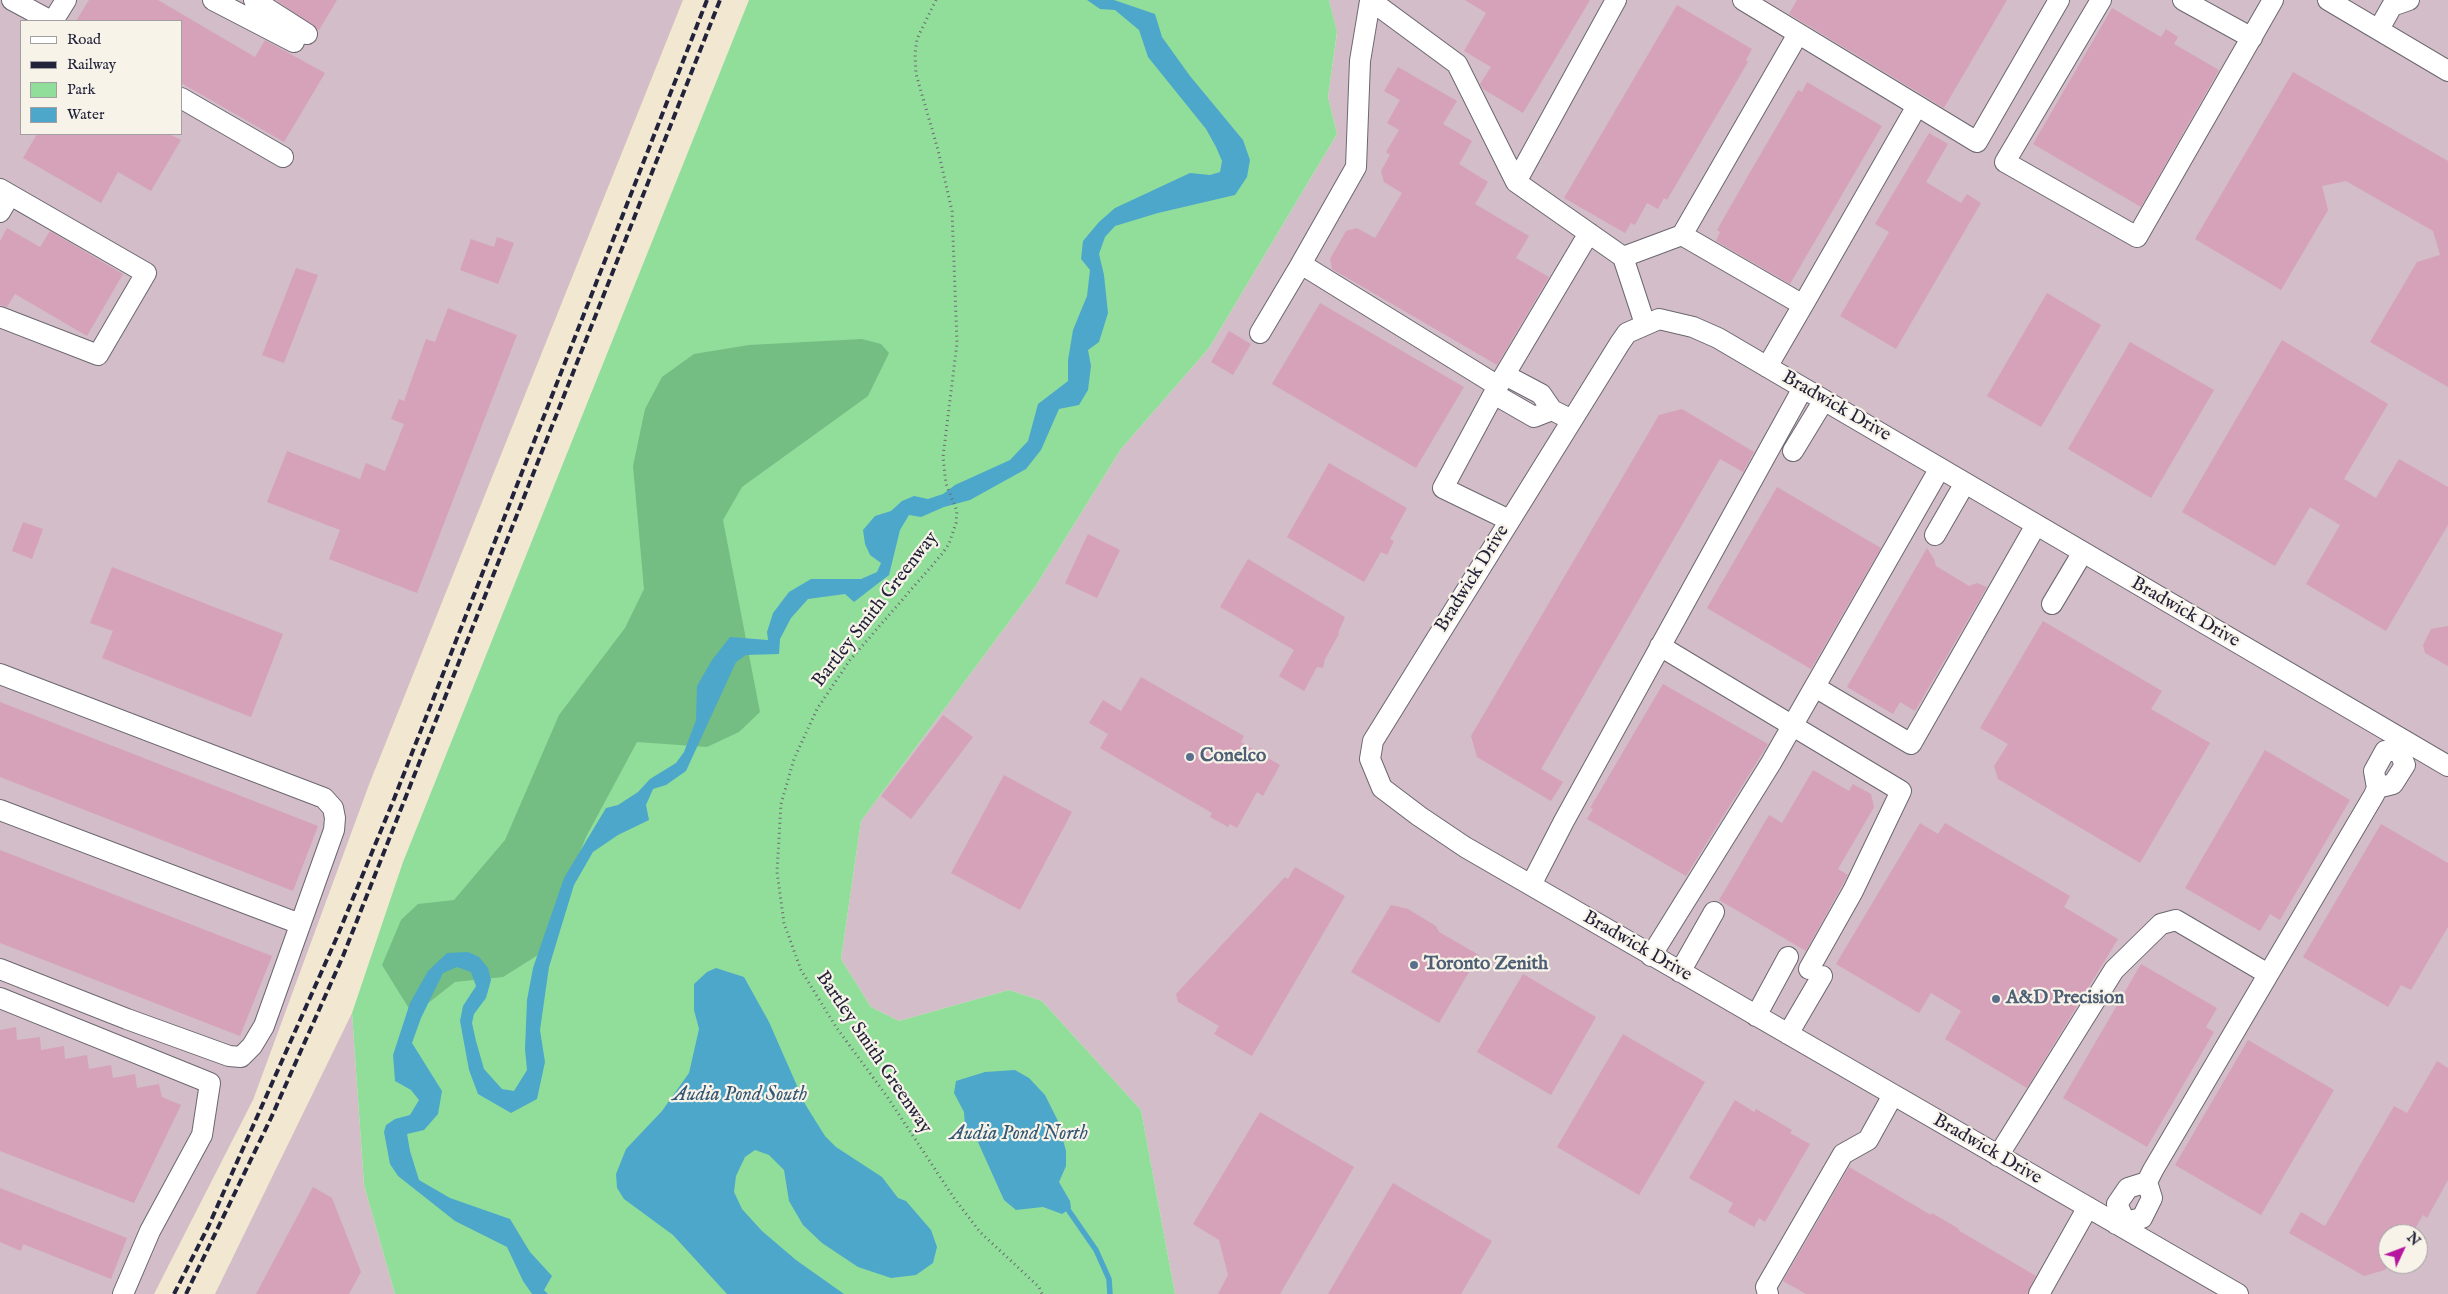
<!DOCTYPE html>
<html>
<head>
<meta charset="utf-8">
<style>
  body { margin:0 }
  #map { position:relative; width:2448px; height:1294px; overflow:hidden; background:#f2e8d1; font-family:"IM FELL English",serif }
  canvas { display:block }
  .legend { position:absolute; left:20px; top:20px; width:162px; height:115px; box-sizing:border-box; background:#f7f3e8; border:1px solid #a29fa3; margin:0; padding:6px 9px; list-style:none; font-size:15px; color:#22223b }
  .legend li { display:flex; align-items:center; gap:10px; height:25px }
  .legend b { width:25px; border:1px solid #a29fa3 }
  .north { position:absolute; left:2378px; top:1224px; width:50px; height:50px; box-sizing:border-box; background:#f7f3e8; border:1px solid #a29fa3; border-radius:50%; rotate:47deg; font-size:14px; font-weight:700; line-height:20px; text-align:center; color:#22223b }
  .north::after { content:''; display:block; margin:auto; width:18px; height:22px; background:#b5179e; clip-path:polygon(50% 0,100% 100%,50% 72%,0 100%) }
</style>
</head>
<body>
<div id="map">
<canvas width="2448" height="1294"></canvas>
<ul class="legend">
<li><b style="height:6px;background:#fff"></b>Road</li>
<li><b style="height:6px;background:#22223b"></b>Railway</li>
<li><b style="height:14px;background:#91de9b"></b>Park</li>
<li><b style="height:14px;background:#4da7cb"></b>Water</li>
</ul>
<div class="north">N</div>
</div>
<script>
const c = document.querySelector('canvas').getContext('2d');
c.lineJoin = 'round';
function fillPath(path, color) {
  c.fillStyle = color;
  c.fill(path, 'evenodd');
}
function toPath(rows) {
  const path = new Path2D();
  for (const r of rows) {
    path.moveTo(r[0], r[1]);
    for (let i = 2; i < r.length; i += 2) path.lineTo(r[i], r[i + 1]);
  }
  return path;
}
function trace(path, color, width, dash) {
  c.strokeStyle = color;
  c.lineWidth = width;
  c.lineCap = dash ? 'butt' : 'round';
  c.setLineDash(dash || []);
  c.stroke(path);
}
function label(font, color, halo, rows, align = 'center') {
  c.font = font + ' "IM FELL English",serif';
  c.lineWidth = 4.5;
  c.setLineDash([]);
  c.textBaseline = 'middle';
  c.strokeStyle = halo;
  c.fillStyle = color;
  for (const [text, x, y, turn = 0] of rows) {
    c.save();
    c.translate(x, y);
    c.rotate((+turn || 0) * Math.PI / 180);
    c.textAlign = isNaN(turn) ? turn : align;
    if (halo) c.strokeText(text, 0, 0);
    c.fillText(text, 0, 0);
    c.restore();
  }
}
fillPath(toPath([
  [0,0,683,0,370,782,253,1100,154,1294,0,1294],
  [21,21,181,21,181,134,21,134],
  [1329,0,2448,0,2448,1294,1175,1294,1141,1110,1042,1001,1009,990,899,1021,871,1007,841,959,861,821,1035,587,1121,449,1209,348,1337,134,1328,97,1337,33],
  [2388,1234,2418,1234,2418,1264,2388,1264],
  [352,1013,364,1185,395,1294,215,1294]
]), '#d2bdc8');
fillPath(toPath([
  [749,0,1329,0,1337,32,1328,97,1337,134,1209,348,1121,449,1035,587,861,821,841,959,871,1007,899,1021,1009,990,1042,1001,1141,1110,1175,1294,395,1294,364,1185,352,1013,403,862]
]), '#91de9b');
fillPath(toPath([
  [862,339,881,344,889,353,868,396,742,487,723,520,760,712,739,732,707,747,637,742,586,837,538,955,503,977,455,982,413,1015,382,965,401,920,418,904,454,900,505,840,559,715,625,628,644,589,633,466,645,409,662,377,694,354,749,345]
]), '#74bd83');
fillPath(toPath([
  [1087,0,1114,0,1155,14,1162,37,1190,76,1243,140,1250,160,1247,177,1235,195,1158,213,1115,226,1105,237,1099,254,1104,275,1108,313,1099,342,1088,350,1091,366,1088,390,1079,405,1059,409,1041,450,1026,469,970,500,944,507,921,517,909,515,900,530,889,575,854,602,845,594,808,599,791,618,780,639,779,654,746,655,736,662,686,771,666,785,653,789,646,805,649,820,618,835,593,852,574,885,549,967,540,1030,545,1062,537,1099,511,1113,478,1094,469,1070,460,1021,463,1006,476,986,471,972,457,967,443,973,421,1018,412,1043,442,1091,438,1114,424,1130,407,1134,410,1151,419,1180,450,1198,510,1219,530,1252,552,1276,544,1290,548,1294,532,1294,523,1281,507,1247,455,1221,398,1176,390,1164,384,1132,386,1125,395,1119,410,1115,419,1100,411,1090,395,1081,393,1055,410,1003,428,971,447,953,468,952,479,957,488,968,491,980,486,998,474,1014,472,1023,476,1041,484,1069,502,1089,514,1091,527,1070,525,1049,527,1000,533,968,564,878,606,808,618,805,638,792,650,779,676,763,684,752,696,720,697,686,712,660,730,637,768,640,767,632,773,613,789,592,811,579,861,579,877,572,881,563,870,555,865,544,863,530,875,516,891,511,902,501,914,496,928,499,943,494,955,485,1010,460,1028,441,1038,404,1068,381,1068,360,1073,330,1087,296,1090,270,1081,259,1083,241,1099,222,1115,208,1190,173,1210,175,1220,172,1222,161,1216,147,1206,129,1148,57,1139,30,1115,10,1100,9],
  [716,968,744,977,769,1022,805,1104,825,1136,836,1147,882,1177,898,1198,906,1201,931,1230,937,1247,933,1263,916,1275,891,1278,858,1267,822,1243,803,1225,789,1201,784,1170,769,1155,755,1150,745,1157,736,1176,734,1192,742,1209,762,1231,796,1260,844,1294,727,1294,673,1235,624,1199,617,1188,616,1174,626,1149,662,1111,689,1073,699,1029,694,1010,694,984,707,972],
  [1015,1070,1029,1078,1045,1095,1058,1121,1066,1151,1066,1166,1059,1182,1070,1201,1071,1208,1062,1214,1043,1207,1016,1210,1004,1200,977,1140,965,1127,964,1112,954,1093,956,1081,985,1072]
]), '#4da7cb');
trace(toPath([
  [1069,1211,1096,1250,1109,1279,1110,1294]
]), '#4da7cb', 5.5);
fillPath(toPath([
  [89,0,158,0,255,57,265,40,325,73,284,142,181,83,181,21,76,21],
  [276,0,337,0,319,30],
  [1465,0,1590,0,1523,113,1483,89,1480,84,1491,67,1464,51,1486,13],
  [1797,0,2007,0,1944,108,1789,14],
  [1677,5,1752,49,1746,60,1748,62,1667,200,1664,198,1658,209,1647,203,1635,225,1631,223,1625,233,1564,198],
  [2112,8,2161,37,2166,29,2178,37,2174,44,2219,70,2141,207,2033,144],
  [1398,67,1457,101,1443,124,1472,141,1459,164,1488,182,1475,204,1529,236,1516,258,1549,277,1497,365,1332,269,1330,259,1346,231,1357,228,1375,238,1402,193,1384,182,1381,171,1390,155,1386,152,1399,130,1387,123,1400,100,1384,91],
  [2293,72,2448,161,2448,387,2370,342,2417,262,2440,255,2433,231,2346,181,2322,186,2328,210,2281,290,2195,239],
  [1807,82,1882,126,1790,284,1716,241,1720,232,1717,230,1749,174,1798,90,1802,92],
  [1929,133,1948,144,1926,182,1961,203,1967,194,1981,203,1896,349,1840,316,1889,232,1875,224],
  [37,134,169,134,181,140,151,191,118,172,101,203,23,158],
  [7,228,40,247,50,231,123,274,87,336,15,294,7,307,0,305,0,241],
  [497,237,514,243,498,284,460,270,471,239,494,247],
  [296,268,318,275,284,363,262,355],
  [2047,293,2101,325,2041,427,1987,396],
  [1320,303,1464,387,1416,468,1272,384],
  [448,308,517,335,417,593,329,559,340,530,267,502,287,451,360,479,366,463,385,471,404,424,391,419,399,399,404,401,426,339,435,342],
  [1229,331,1251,344,1233,375,1211,362],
  [2282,340,2388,404,2344,479,2376,498,2399,459,2448,487,2448,525,2386,631,2306,584,2340,525,2310,507,2275,566,2182,512],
  [2130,342,2214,390,2151,498,2068,449],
  [1682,409,1754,452,1743,472,1720,459,1541,769,1563,782,1551,801,1477,757,1471,736,1659,415],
  [1329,463,1407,508,1390,539,1394,541,1387,555,1381,552,1364,582,1287,537],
  [1777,487,1881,548,1811,669,1707,608],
  [23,522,43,529,32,559,12,551],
  [1088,534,1120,550,1097,598,1065,583],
  [1927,548,1934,559,1936,566,1969,586,1977,583,1987,587,1915,711,1900,702,1893,714,1847,687],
  [1248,559,1345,617,1338,633,1339,634,1325,659,1323,668,1317,667,1304,691,1279,676,1294,650,1220,607],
  [112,567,283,634,251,717,102,658,113,631,90,623],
  [2043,621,2162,691,2151,709,2210,743,2140,863,1998,779,1994,766,2008,744,1980,728],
  [2448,626,2448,666,2425,653,2423,645,2431,629],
  [1141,677,1244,736,1241,742,1280,765,1263,796,1257,792,1237,828,1230,824,1228,827,1210,817,1212,813,1100,748,1108,734,1089,723,1103,700,1121,711],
  [1663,684,1768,744,1686,876,1587,819,1593,809,1590,808],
  [0,702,318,826,293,891,0,777],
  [943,715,973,737,911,819,881,796],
  [2265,750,2350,800,2280,920,2270,914,2260,931,2185,888],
  [1813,770,1849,791,1853,784,1871,794,1874,807,1838,869,1848,875,1806,951,1719,900,1769,815,1782,823],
  [1004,775,1072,812,1020,910,951,873],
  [1920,823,1938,834,1945,823,2036,876,2070,896,2064,907,2118,939,2027,1088,1945,1039,1961,1011,1931,993,1919,1013,1836,964],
  [2381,824,2448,863,2448,927,2411,990,2401,985,2388,1007,2303,957],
  [0,850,272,956,240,1036,0,943],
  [1295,867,1345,896,1252,1056,1214,1034,1219,1026,1178,1002,1176,994,1285,877,1288,879],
  [1391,905,1408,909,1436,926,1439,932,1479,955,1439,1023,1351,972],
  [2141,964,2217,1008,2206,1027,2214,1032,2147,1147,2063,1098],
  [1523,974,1596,1017,1551,1095,1477,1052],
  [16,1027,17,1040,40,1037,41,1050,64,1046,65,1059,87,1055,89,1069,111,1065,113,1078,135,1074,137,1088,159,1084,162,1097,181,1105,134,1203,0,1151,0,1030],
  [1623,1034,1705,1082,1639,1195,1557,1147],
  [2248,1040,2334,1090,2261,1215,2175,1165],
  [2437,1061,2448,1068,2448,1180,2427,1218,2423,1215,2412,1234,2388,1234,2388,1265,2385,1270,2364,1276,2289,1233,2301,1212,2325,1226,2394,1106,2407,1113],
  [1735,1100,1754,1112,1756,1109,1792,1130,1790,1133,1810,1144,1765,1222,1759,1218,1754,1227,1728,1212,1733,1203,1689,1178],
  [1260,1112,1354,1167,1280,1294,1218,1294,1228,1275,1219,1240,1193,1224],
  [1849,1167,1931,1215,1932,1213,1959,1229,1958,1230,2036,1276,2027,1294,1806,1294,1783,1281],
  [1393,1183,1492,1241,1461,1294,1328,1294],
  [313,1187,332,1198,361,1272,349,1294,256,1294],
  [0,1188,127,1238,111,1279,23,1244,21,1251,0,1242]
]), '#d6a2ba');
const minor = toPath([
  [12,0,51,21],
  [213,0,294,42],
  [254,0,307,34],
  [1370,0,1457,64,1516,182,1623,257,1645,324],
  [1743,0,1977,142,2059,0],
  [2101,0,2005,162,2137,237,2273,0],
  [2183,0,2252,38],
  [2328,0,2448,71],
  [1370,1,1360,61,1356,167,1301,264,1498,386,1589,233],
  [53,21,66,0],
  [2379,29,2392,6,2409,0],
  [181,98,283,157],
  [1516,182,1616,0],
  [0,189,146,273,98,355,0,317],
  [0,212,10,195],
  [1682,235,1803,305,1767,367],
  [1623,257,1682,235,1798,34],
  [1803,305,1917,106],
  [1260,333,1301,264],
  [1505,375,1541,394,1552,410,1572,420],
  [1498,386,1443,488,1509,520],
  [1494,394,1534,417,1552,410],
  [1793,451,1824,400],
  [1935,535,1965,483],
  [2052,604,2083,552],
  [1660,646,1901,791,1853,891,1809,969],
  [0,674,324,798,333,808,335,818,334,830,264,1026,252,1046,241,1057,229,1056,127,1019,0,969],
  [1815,687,1911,744,2036,525],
  [2377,788,2393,784,2405,765,2399,751],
  [0,810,300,924],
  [1531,885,1564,821,1803,388],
  [1651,956,1771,763,1940,468],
  [1680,972,1714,912],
  [0,998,210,1083,202,1135,150,1231,123,1294],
  [1756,1016,1788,957],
  [1788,1034,1822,976],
  [1998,1156,2114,970,2161,924,2176,920,2268,974],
  [2125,1221,2117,1204,2128,1188,2147,1182],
  [2116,1224,2142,1218,2152,1198,2147,1182,2153,1170,2374,795,2377,788,2374,771,2385,751,2399,751],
  [1768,1294,1766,1287,1843,1154,1868,1140,1893,1095],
  [2039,1294,2088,1207],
  [2238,1294,1465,847,1419,816,1382,788,1370,759,1373,741,1620,343,1627,333,1659,319,1693,327,1718,338,2448,766]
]);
trace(minor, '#6b6770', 22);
trace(toPath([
  [936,0,917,39,915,54,916,74,938,150,952,211,957,343,943,457,946,484,957,511,956,523,949,544,942,554,850,660,817,709,794,759,781,804,777,872,784,923,801,970,836,1027,886,1095,954,1198,980,1232,1039,1287,1042,1294]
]), '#6b6770', 3, [1, 4]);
trace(minor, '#fff', 20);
trace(toPath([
  [174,1294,209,1225,337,937,394,799,707,0],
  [186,1294,271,1118,343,956,720,0]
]), '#22223b', 4, [8, 4]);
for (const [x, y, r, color] of [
  [1190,757,5,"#5c6f8a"],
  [1414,965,5,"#5c6f8a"],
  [1996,999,5,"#5c6f8a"]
]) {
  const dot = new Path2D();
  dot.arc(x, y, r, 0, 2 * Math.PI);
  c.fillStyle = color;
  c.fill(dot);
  trace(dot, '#f7f3e8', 2);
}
label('19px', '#22223b', '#f7f3e8', [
  ["Bradwick Drive",1836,407,30],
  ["Bradwick Drive",1473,579,-58],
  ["Bartley Smith Greenway",876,610,-52],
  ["Bradwick Drive",2185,613,30],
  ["Bradwick Drive",1637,947,30],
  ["Bartley Smith Greenway",873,1053,56],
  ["Bradwick Drive",1987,1150,30]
]);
label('bold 19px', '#4e5e75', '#f7f3e8', [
  ["Conelco",1200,757],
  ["Toronto Zenith",1424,965],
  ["A&D Precision",2006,999]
], 'left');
label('italic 20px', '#335775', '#f7f3e8', [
  ["Audia Pond South",740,1096],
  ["Audia Pond North",1019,1135]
]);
</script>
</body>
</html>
